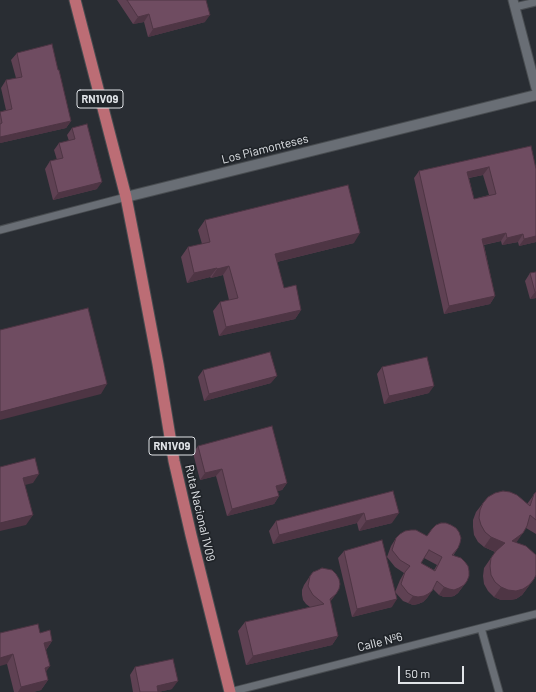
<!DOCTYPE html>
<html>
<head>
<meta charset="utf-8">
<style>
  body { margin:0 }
  #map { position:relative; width:536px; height:692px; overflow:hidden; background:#292d33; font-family:Barlow,sans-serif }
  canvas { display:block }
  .scale { position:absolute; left:398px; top:666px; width:66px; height:18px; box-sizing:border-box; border:2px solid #e1e4e8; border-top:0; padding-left:5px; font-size:12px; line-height:14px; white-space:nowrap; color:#e1e4e8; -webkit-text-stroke:3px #202429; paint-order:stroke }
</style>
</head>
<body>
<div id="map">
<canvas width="536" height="692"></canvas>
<div class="scale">50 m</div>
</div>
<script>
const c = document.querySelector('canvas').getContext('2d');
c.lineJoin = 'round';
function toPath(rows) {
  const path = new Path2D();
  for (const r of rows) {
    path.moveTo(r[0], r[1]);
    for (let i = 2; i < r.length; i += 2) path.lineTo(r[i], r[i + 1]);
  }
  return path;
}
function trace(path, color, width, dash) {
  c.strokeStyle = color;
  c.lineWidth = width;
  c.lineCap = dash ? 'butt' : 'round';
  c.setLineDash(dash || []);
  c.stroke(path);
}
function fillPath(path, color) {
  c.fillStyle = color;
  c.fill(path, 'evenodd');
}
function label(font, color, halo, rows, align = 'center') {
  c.font = font + ' Barlow,sans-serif';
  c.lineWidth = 3.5;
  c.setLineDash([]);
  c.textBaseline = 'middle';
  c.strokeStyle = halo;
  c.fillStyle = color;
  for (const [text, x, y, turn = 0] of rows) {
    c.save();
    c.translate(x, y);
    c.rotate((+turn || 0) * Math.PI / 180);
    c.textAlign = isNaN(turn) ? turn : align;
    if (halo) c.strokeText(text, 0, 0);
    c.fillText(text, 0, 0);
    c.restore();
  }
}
const minor = toPath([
  [515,7,536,2],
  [0,230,126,197],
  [481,628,499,692],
  [230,692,536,614]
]);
const tertiary = toPath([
  [513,0,536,88]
]);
const secondary = toPath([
  [126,197,536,95]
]);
const primary = toPath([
  [75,0,126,197,136,248,158,364,174,461,191,535,230,692]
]);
trace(minor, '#484c50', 9);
trace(tertiary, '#484c50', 11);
trace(secondary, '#484c50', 12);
trace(primary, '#484c50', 13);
trace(minor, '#696e75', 7);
trace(tertiary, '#696e75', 9);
trace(secondary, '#696e75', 10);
trace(primary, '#bc6d75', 11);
fillPath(toPath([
  [117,0,206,0,205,22,148,37,144,22,133,24],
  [17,53,71,121,66,128,0,143,0,112,6,110,1,88,6,80,16,78,11,60],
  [72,128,97,189,53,200,45,169,50,161,57,160,54,150,59,143,69,141,67,135],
  [531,146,536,169,536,242,519,246,518,242,502,245,501,241,484,245,495,296,490,304,444,314,414,178,419,171],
  [483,175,489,195,474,199,469,178],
  [205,220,354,243,277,262,284,288,301,310,295,319,219,336,213,311,220,302,229,300,223,275,211,278,210,277,187,283,181,257,188,247,202,244,198,230],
  [536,272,536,298,530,299,525,281,530,273],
  [382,367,429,393,384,404,377,374],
  [203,370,271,383,204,401,198,377],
  [198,446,287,483,282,490,277,491,279,496,274,504,227,516,216,476,200,480,193,453],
  [393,491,392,523,359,531,357,523,273,544,269,531,276,521],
  [536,492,536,534,526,528,516,542,534,579,522,595,516,599,509,600,501,600,494,597,488,591,484,584,483,576,484,568,495,552,484,547,478,542,474,535,473,527,473,520,476,512,483,503,527,504],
  [432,529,458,548,453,556,467,581,458,593,454,596,449,597,444,597,439,595,433,589,427,598,423,602,418,604,413,605,403,601,395,592,400,580,404,573,395,567,387,557,391,546,396,538,427,536],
  [424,558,437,565,434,570,421,563],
  [344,551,392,607,352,617,338,558],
  [310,576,336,594,330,602,338,636,332,645,246,665,238,631,245,622,310,607,306,604,303,600,302,595,302,590,304,585],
  [0,633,40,633,52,641,46,650,46,673,48,680,41,690,33,692,14,692,7,664],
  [135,667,172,689,158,692,133,692,130,675]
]), '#5f4153');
fillPath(toPath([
  [149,14,144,22,133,24,138,17],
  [210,15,205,22,148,37,153,29],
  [71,121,66,128,0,143,0,137],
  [489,167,483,175,462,179,467,172],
  [102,182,97,189,53,200,58,193],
  [360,233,354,243,268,264,275,254],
  [506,233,501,241,477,246,482,239],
  [523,234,518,242,502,245,507,238],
  [536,236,536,242,519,246,524,239],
  [229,266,223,275,211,278,217,269],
  [217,268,210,277,187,283,194,273],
  [535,292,536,292,536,298,530,299],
  [495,296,490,304,444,314,449,306],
  [301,310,295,319,219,336,226,327],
  [277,376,271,383,204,401,209,394],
  [107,384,101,394,0,420,0,412],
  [434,386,429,393,384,404,389,396],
  [222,469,216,476,200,480,205,473],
  [39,474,33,483,17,487,23,478],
  [287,483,282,490,271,493,276,486],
  [279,496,274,504,227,516,232,509],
  [364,513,357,523,273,544,279,535],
  [399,513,392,523,359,531,366,521],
  [33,515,26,525,0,531,0,523],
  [523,533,516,543,512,541],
  [491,537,505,543,498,553,484,547],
  [534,579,522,595,516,599,509,600,501,600,494,597,501,587],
  [467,581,458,593,454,596,449,597,444,597,439,595,444,587],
  [432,591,427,598,423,602,418,604,413,605,408,603,413,596],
  [336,594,329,603,330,599],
  [397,599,392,607,352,617,357,609],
  [338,636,332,645,246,665,253,656],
  [52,641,45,651,44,643],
  [13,654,7,664,0,666,0,658],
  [50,666,43,676,45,668],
  [48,680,41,690,33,692,18,692,21,687],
  [178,681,172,689,158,692,157,686]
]), '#4e3544');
const building = toPath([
  [127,0,206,0,210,15,153,29,149,14,138,17,127,0],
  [52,44,58,70,59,70,71,121,0,137,0,124,2,123,0,112,12,109,6,80,22,77,17,53,52,44],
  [87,124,102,182,58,193,50,161,63,158,59,143,75,139,72,128,87,124],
  [531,146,536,169,536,236,524,239,523,234,507,238,506,233,482,239,495,296,449,306,419,171,531,146],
  [489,167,496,194,474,199,467,172,489,167],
  [348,185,360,233,275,254,284,288,296,285,301,310,226,327,220,302,238,298,229,266,217,269,217,268,194,273,188,247,210,242,205,220,348,185],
  [536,272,536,292,535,292,530,273,536,272],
  [88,308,107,384,0,412,0,330,88,308],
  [270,352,277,376,209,394,203,370,270,352],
  [427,357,434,386,389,396,382,367,427,357],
  [272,426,287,483,276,486,279,496,232,509,222,469,205,473,198,446,272,426],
  [35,458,39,474,23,478,33,515,0,523,0,467,35,458],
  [393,491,399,513,366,521,364,513,279,535,276,521,393,491],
  [503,491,510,492,517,495,530,506,534,494,536,492,536,520,530,515,527,526,523,533,512,541,526,546,536,555,536,575,534,579,529,585,523,589,516,591,508,590,501,587,495,582,491,575,490,566,491,558,496,551,505,543,491,537,485,532,481,525,479,518,480,510,483,503,488,497,495,493,503,491],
  [441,523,446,523,451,525,456,528,459,532,461,538,460,543,458,548,452,555,461,558,465,562,468,566,469,571,469,576,467,581,464,585,459,588,454,590,449,589,444,587,437,581,432,591,428,594,424,596,418,597,413,596,408,593,401,584,405,572,410,566,400,560,392,550,396,538,400,534,405,531,411,530,416,530,427,536,432,529,436,525,441,523],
  [429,550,442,557,435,571,421,563,429,550],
  [382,540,397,599,357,609,344,551,382,540],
  [322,568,332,570,336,574,339,579,340,584,339,589,336,594,330,599,338,636,253,656,245,622,324,604,313,595,310,590,308,586,310,576,313,572,318,570,322,568],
  [38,624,40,633,50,630,52,641,44,643,50,666,45,668,48,680,21,687,13,654,0,658,0,633,38,624],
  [173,659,178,681,157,686,158,692,140,692,135,667,173,659]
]);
fillPath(building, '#6f4c61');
trace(building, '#4e3544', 1);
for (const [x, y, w] of [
  [100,99,46],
  [172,446,46]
]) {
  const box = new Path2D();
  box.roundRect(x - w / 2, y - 9, w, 18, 3);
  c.fillStyle = '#202429';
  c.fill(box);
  trace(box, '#e1e4e8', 1);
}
label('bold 11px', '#e1e4e8', null, [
  ["RN1V09",100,99],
  ["RN1V09",172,446]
]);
label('12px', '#e1e4e8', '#202429', [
  ["Los Piamonteses",265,149,-14],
  ["Ruta Nacional 1V09",200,513,77],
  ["Calle Nº6",380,642,-14]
]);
</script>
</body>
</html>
